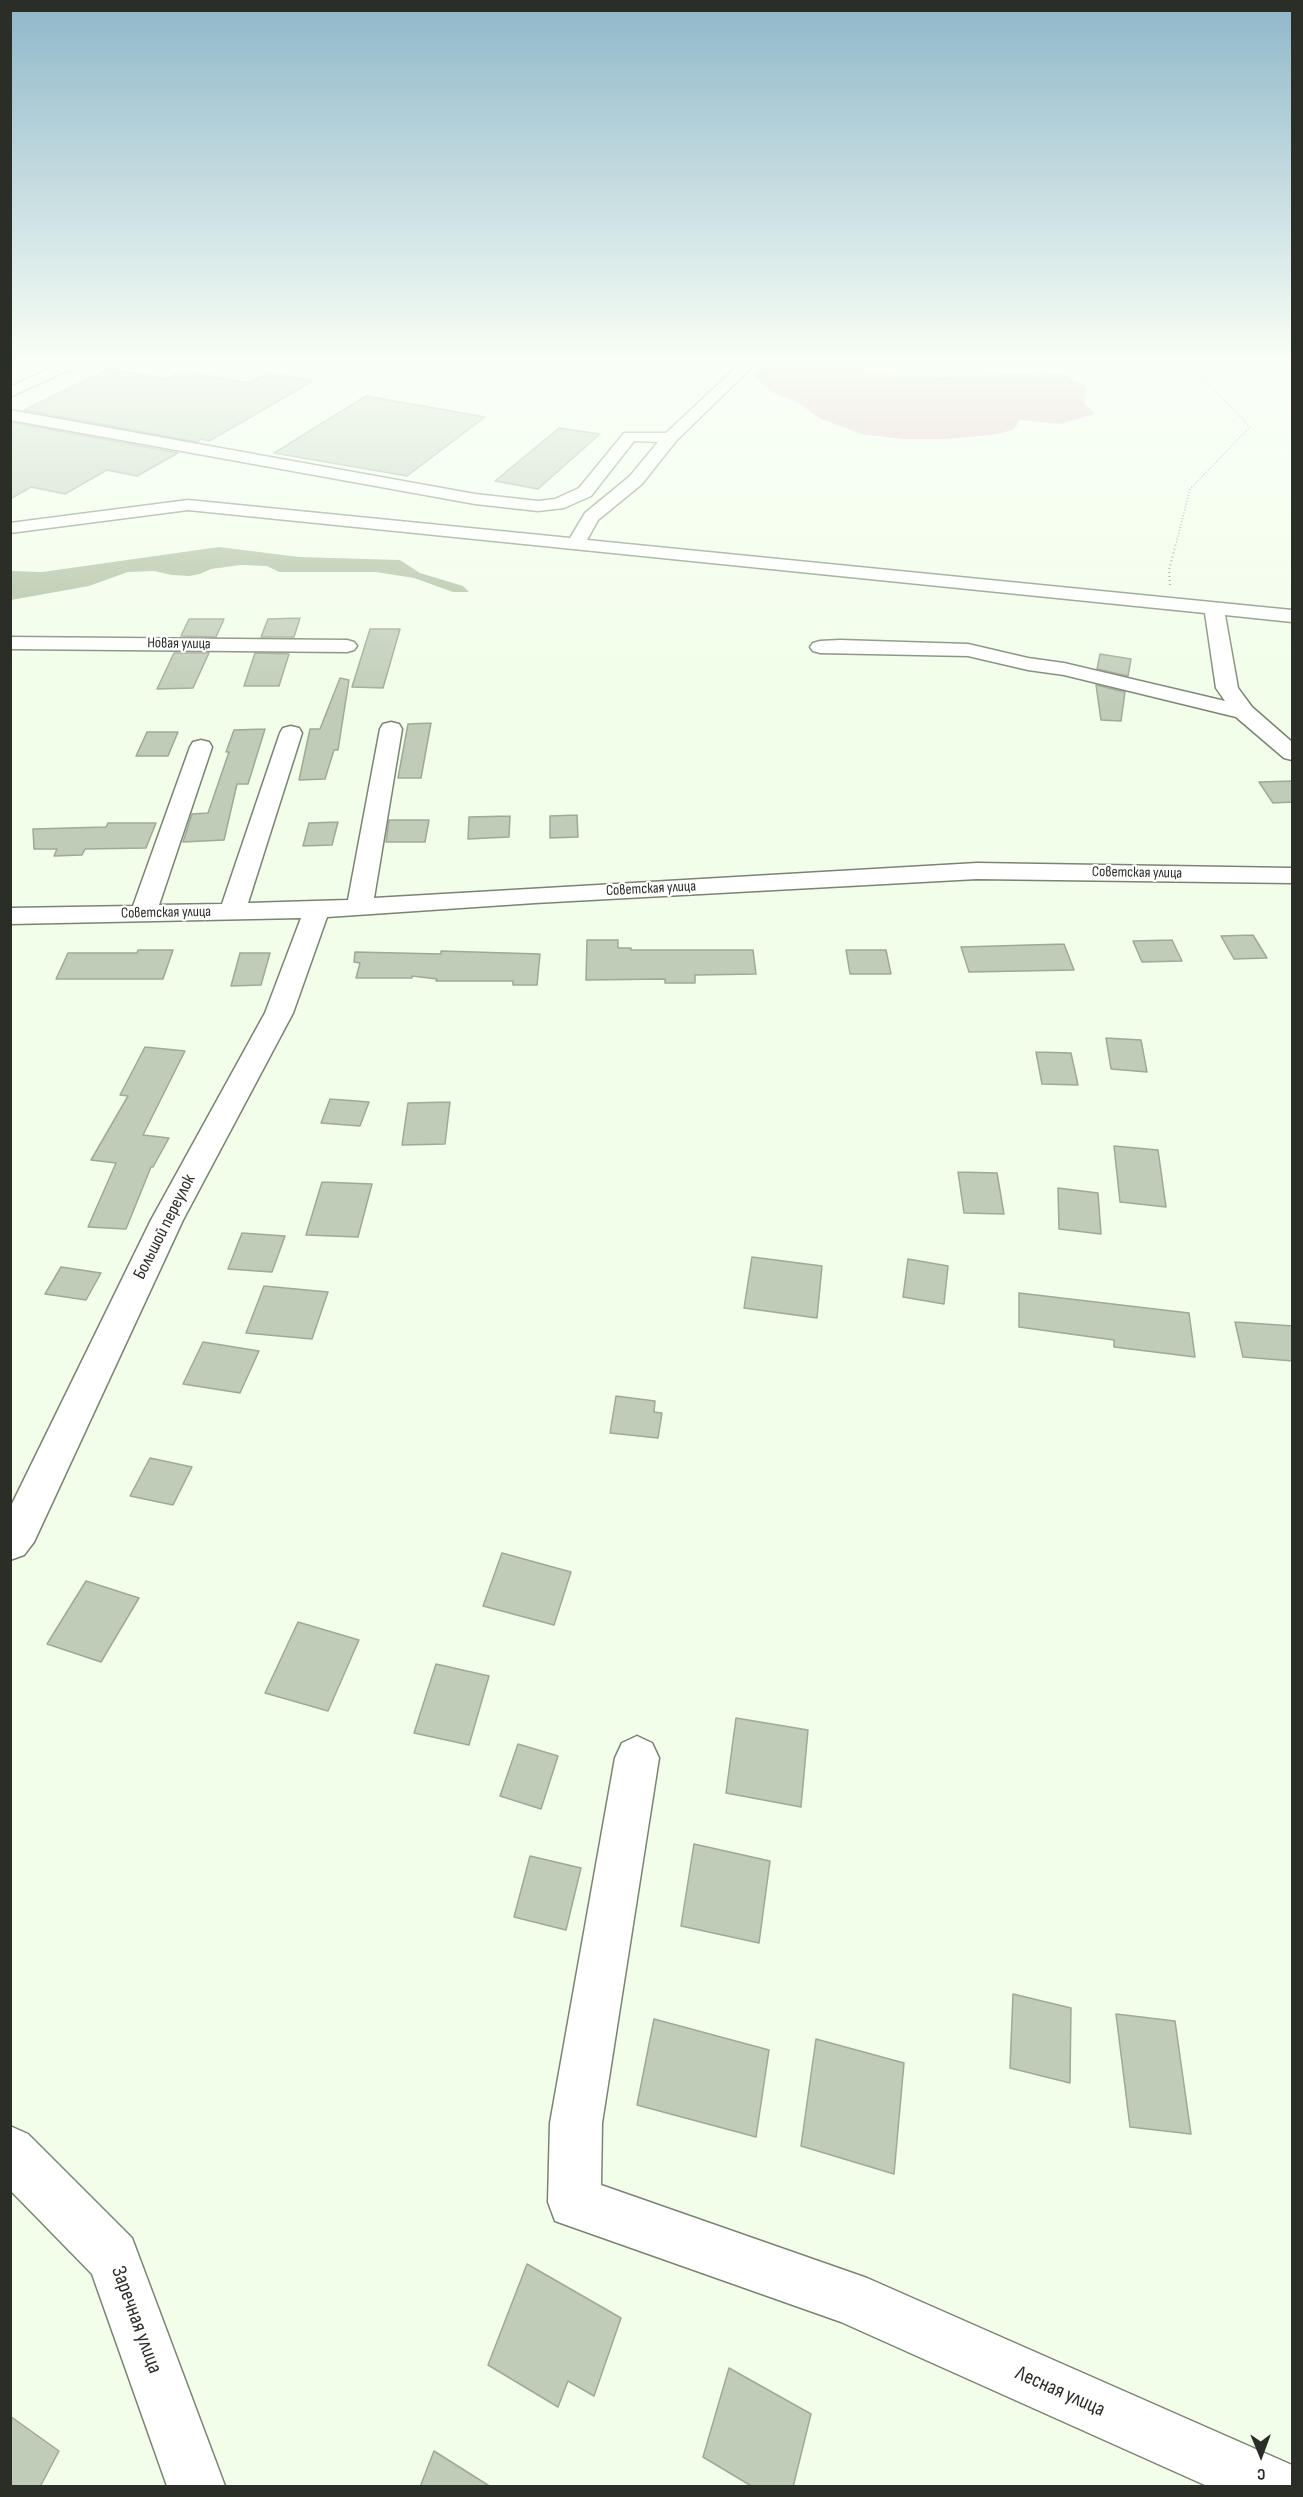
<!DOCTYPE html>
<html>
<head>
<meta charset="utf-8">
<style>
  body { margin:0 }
  #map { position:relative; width:1303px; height:2497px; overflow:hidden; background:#f2feea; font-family:"Sofia Sans Condensed",sans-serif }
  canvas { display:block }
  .frame { position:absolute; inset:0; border:12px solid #2a2e27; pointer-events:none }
  .north { position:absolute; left:1231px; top:2425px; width:60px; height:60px; -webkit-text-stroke:4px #fff; paint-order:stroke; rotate:179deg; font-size:16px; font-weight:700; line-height:24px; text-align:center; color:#2a2e27 }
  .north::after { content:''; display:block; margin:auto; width:21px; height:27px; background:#2a2e27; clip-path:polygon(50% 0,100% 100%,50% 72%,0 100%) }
</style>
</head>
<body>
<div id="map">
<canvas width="1303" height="2497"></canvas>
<div class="frame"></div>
<div class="north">С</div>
</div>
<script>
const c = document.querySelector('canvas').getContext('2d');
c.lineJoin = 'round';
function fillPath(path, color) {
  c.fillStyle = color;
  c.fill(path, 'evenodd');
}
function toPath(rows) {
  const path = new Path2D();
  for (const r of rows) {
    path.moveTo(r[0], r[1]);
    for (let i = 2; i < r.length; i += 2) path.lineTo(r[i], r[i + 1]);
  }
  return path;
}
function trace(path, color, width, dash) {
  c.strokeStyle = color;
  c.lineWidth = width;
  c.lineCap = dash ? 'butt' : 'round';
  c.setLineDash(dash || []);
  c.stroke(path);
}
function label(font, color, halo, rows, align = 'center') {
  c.font = font + ' "Sofia Sans Condensed",sans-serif';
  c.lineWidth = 4.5;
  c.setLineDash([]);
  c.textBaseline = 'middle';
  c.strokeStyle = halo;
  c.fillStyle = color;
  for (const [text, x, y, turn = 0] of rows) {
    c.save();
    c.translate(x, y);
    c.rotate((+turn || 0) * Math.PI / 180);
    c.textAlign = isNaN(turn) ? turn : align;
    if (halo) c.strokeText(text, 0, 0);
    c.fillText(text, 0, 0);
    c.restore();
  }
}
fillPath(toPath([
  [779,360,836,360,866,369,901,376,943,377,1044,373,1063,375,1084,385,1087,390,1084,397,1085,404,1095,414,1060,424,1019,420,1017,425,1012,430,997,434,947,439,903,439,861,434,819,418,796,401,771,392,755,377,754,373]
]), '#e3b7bf');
fillPath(toPath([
  [219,547,299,557,400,560,420,573,463,586,469,592,453,592,414,578,376,572,279,572,267,566,241,565,211,569,200,574,189,576,172,575,154,571,128,572,89,586,11,600,11,571,42,572]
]), '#a8bb9a');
const building = toPath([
  [109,369,167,379,182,371,250,383,268,373,313,381,209,441,201,439,197,442,24,410,109,369],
  [366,396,440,409,485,417,407,476,274,453,366,396],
  [10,422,178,453,137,476,107,470,65,494,31,487,10,499,10,422],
  [559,428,600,434,538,489,495,481,559,428],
  [300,618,294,637,261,637,268,619,300,618],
  [189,619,224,619,216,637,181,636,189,619],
  [370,629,400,629,383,688,352,687,370,629],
  [174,653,209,653,193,688,157,689,174,653],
  [255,653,289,654,279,686,244,686,255,653],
  [1100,654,1131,659,1128,676,1097,669,1100,654],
  [340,678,349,680,338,750,334,750,325,779,299,780,310,729,320,729,340,678],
  [1096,685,1125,692,1121,721,1101,720,1096,685],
  [431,723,421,778,398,778,408,724,431,723],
  [265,729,248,784,237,784,224,840,183,842,192,814,208,813,229,752,226,752,234,730,265,729],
  [147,732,178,732,168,756,136,756,147,732],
  [1293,781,1293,802,1273,803,1259,782,1293,781],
  [577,815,578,837,550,838,550,816,577,815],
  [510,816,509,837,468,839,469,817,510,816],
  [389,820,429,820,425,842,386,842,389,820],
  [338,822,332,845,303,846,309,823,338,822],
  [108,823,156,823,146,848,85,849,82,855,54,856,57,849,34,849,33,829,106,827,108,823],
  [1253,935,1267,958,1234,959,1221,936,1253,935],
  [587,940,618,940,618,948,631,948,631,950,753,950,756,974,695,975,695,983,665,983,665,979,586,980,587,940],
  [1172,940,1182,961,1142,962,1133,941,1172,940],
  [1064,944,1074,970,969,972,961,947,1064,944],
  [138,950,173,950,163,979,56,979,68,953,137,953,138,950],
  [846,950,886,950,891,974,850,974,846,950],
  [441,951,540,954,537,985,513,985,513,981,436,981,437,979,412,976,412,978,356,978,360,963,354,962,355,952,441,954,441,951],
  [240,953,270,953,261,985,231,986,240,953],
  [1106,1038,1141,1040,1147,1072,1111,1069,1106,1038],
  [145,1047,185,1051,143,1135,169,1138,153,1167,151,1167,126,1229,88,1227,116,1163,91,1160,128,1096,120,1095,145,1047],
  [1036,1052,1071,1053,1078,1085,1042,1084,1036,1052],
  [330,1099,369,1102,360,1126,321,1123,330,1099],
  [450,1102,445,1144,402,1145,408,1103,450,1102],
  [1114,1146,1158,1150,1166,1207,1120,1202,1114,1146],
  [958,1172,997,1173,1004,1214,964,1213,958,1172],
  [322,1182,372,1184,358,1237,306,1235,322,1182],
  [1058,1188,1098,1193,1101,1234,1059,1229,1058,1188],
  [242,1233,285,1236,272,1272,228,1269,242,1233],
  [752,1257,822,1266,817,1318,744,1308,752,1257],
  [908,1259,948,1266,944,1304,903,1297,908,1259],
  [61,1267,101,1273,86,1300,45,1294,61,1267],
  [264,1286,328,1292,312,1339,246,1333,264,1286],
  [1019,1293,1189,1313,1195,1357,1114,1347,1114,1340,1019,1327,1019,1293],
  [1235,1322,1293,1326,1293,1361,1243,1357,1235,1322],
  [203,1342,259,1351,240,1393,183,1384,203,1342],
  [616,1396,655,1401,654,1412,662,1413,658,1438,610,1433,616,1396],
  [150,1458,192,1467,173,1505,130,1496,150,1458],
  [502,1553,571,1572,554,1625,483,1606,502,1553],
  [86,1581,139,1598,101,1662,47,1644,86,1581],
  [298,1622,359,1640,328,1711,265,1693,298,1622],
  [436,1664,489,1676,469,1745,414,1733,436,1664],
  [736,1718,808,1730,801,1807,726,1793,736,1718],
  [518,1744,558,1756,541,1809,500,1796,518,1744],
  [694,1844,770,1861,759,1943,681,1926,694,1844],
  [530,1856,581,1868,566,1930,514,1917,530,1856],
  [1013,1994,1071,2008,1070,2083,1010,2068,1013,1994],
  [1116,2014,1175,2021,1191,2134,1130,2127,1116,2014],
  [654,2019,769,2050,756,2137,637,2105,654,2019],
  [816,2039,904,2063,894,2174,801,2146,816,2039],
  [527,2264,621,2318,594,2396,568,2381,558,2407,488,2365,527,2264],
  [729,2368,811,2414,793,2487,753,2487,703,2457,729,2368],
  [10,2416,59,2451,40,2487,10,2487,10,2416],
  [434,2451,491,2487,420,2487,434,2451]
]);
fillPath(building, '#c0ccb8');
trace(building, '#9ea996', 1.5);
const minor = toPath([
  [68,360,86,360,84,363,10,397,10,387,68,360],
  [744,360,759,360,676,441,642,484,598,520,587,540,1292,610,1292,622,1225,615,1238,688,1252,707,1292,742,1292,760,1284,758,1236,717,1064,675,1028,670,968,656,820,653,813,651,810,647,813,643,820,641,840,640,968,644,1028,658,1064,663,1225,701,1216,688,1205,613,188,510,10,533,10,523,188,500,570,538,585,513,630,476,658,442,634,441,591,496,564,508,538,511,475,504,10,420,10,410,475,494,538,501,555,499,579,488,624,433,666,433,744,360],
  [10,637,347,640,354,642,357,646,354,650,347,652,10,649,10,637],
  [391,722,399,724,402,729,374,898,977,863,1292,868,1292,883,977,879,535,903,327,917,293,1013,183,1220,34,1542,24,1555,10,1560,10,1508,151,1220,265,1013,301,918,10,924,10,908,133,906,190,747,193,742,201,740,209,742,212,747,159,905,222,904,280,733,283,728,291,726,299,728,302,733,248,903,348,900,380,729,383,724,391,722],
  [637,1736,652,1743,659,1758,602,2123,601,2185,867,2278,1292,2465,1292,2486,1207,2486,841,2322,555,2221,548,2202,550,2123,615,1758,622,1743,637,1736],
  [10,2126,28,2134,132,2238,225,2486,167,2486,92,2274,10,2190,10,2126]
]);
trace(minor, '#798472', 3);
trace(toPath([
  [1153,360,1206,381,1250,427,1190,489,1176,544]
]), '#868d80', 1.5, [1, 2]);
trace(toPath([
  [1170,585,1169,570,1176,543]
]), '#868d80', 2, [1, 3]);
fillPath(minor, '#fff');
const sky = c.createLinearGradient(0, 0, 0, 709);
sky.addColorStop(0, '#8eb7c9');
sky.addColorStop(0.51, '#f9fff6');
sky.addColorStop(1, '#f9fff600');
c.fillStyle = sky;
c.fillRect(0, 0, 1303, 709);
label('15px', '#2a2e27', '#fff', [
  ["Новая улица",179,644,1],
  ["Советская улица",1137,873,1],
  ["Советская улица",651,889,-3],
  ["Советская улица",166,913,-1]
]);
label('18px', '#2a2e27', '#fff', [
  ["Большой переулок",165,1227,-63]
]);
label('21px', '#2a2e27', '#fff', [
  ["Заречная улица",136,2320,70],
  ["Лесная улица",1060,2392,24]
]);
</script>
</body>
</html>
